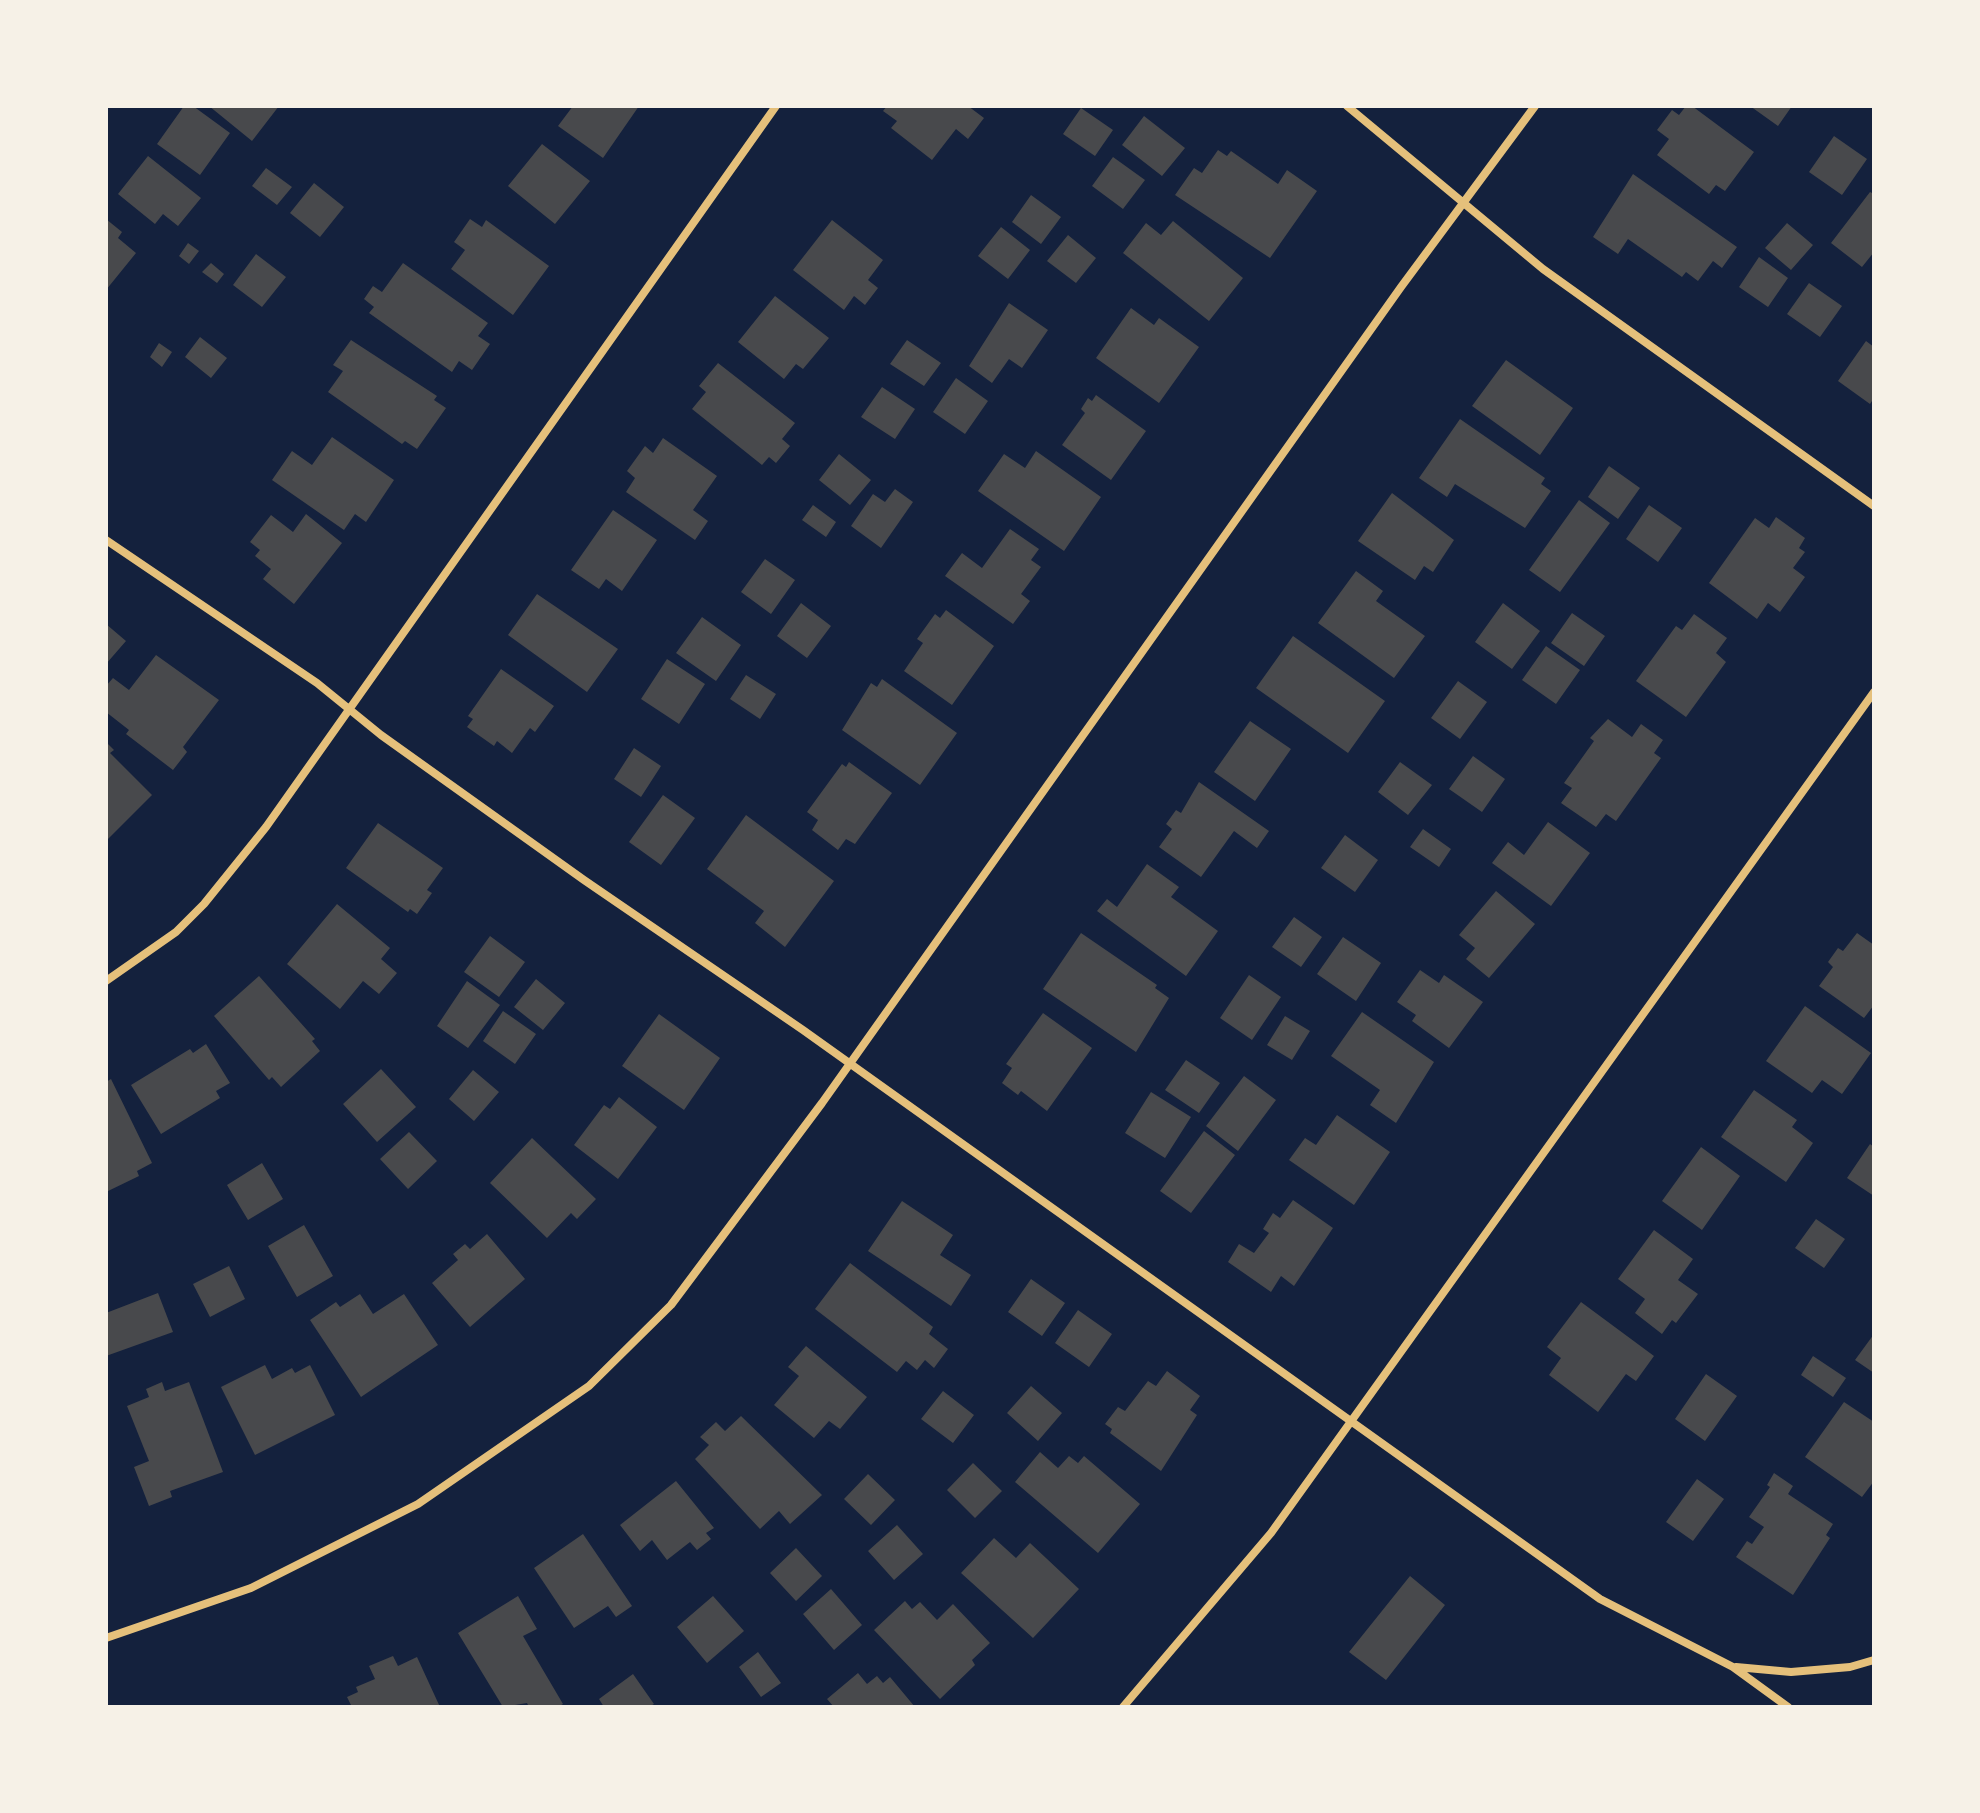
<!DOCTYPE html>
<html>
<head>
<meta charset="utf-8">
<style>
  body { margin:0 }
  #map { position:relative; width:1980px; height:1813px; overflow:hidden; background:#14213d; font-family:"Times New Roman",serif }
  canvas { display:block }
  .frame { position:absolute; inset:0; border:108px solid #f6f1e7; pointer-events:none }
</style>
</head>
<body>
<div id="map">
<canvas width="1980" height="1813"></canvas>
<div class="frame"></div>
</div>
<script>
const c = document.querySelector('canvas').getContext('2d');
c.lineJoin = 'round';
function fillPath(path, color) {
  c.fillStyle = color;
  c.fill(path, 'evenodd');
}
function toPath(rows) {
  const path = new Path2D();
  for (const r of rows) {
    path.moveTo(r[0], r[1]);
    for (let i = 2; i < r.length; i += 2) path.lineTo(r[i], r[i + 1]);
  }
  return path;
}
function trace(path, color, width, dash) {
  c.strokeStyle = color;
  c.lineWidth = width;
  c.lineCap = dash ? 'butt' : 'round';
  c.setLineDash(dash || []);
  c.stroke(path);
}
fillPath(toPath([
  [184,106,193,106,230,133,200,175,157,144],
  [209,106,279,106,252,141],
  [573,106,639,106,603,158,558,126],
  [887,106,968,106,984,118,968,139,956,129,932,160,891,128,897,121,883,111],
  [1686,106,1692,106,1754,152,1725,191,1716,185,1709,194,1657,155,1669,139,1657,130,1672,110,1679,115],
  [1750,106,1792,106,1778,126],
  [1081,108,1113,130,1095,156,1063,134],
  [1144,116,1185,148,1162,176,1122,145],
  [1834,136,1867,159,1842,195,1809,172],
  [542,144,590,181,555,224,508,186],
  [1218,150,1227,156,1231,151,1278,184,1287,170,1317,191,1270,258,1175,195,1194,168,1202,173],
  [148,156,201,198,178,226,163,214,155,224,118,194],
  [1113,157,1145,180,1123,209,1092,186],
  [266,168,292,187,277,205,252,186],
  [1633,174,1737,247,1722,268,1713,261,1698,281,1686,272,1682,277,1628,239,1618,254,1593,237],
  [314,183,344,207,320,237,290,213],
  [1870,192,1874,194,1874,252,1862,267,1831,243],
  [1031,195,1061,217,1041,244,1012,222],
  [106,219,122,232,118,238,136,253,106,290],
  [470,219,482,227,486,220,549,266,513,315,451,269,465,250,454,242],
  [832,220,883,260,868,280,878,288,865,305,854,296,844,310,793,270],
  [1173,221,1243,278,1209,321,1123,253,1146,223,1161,235],
  [1787,223,1813,245,1791,270,1765,248],
  [1001,227,1030,250,1008,279,978,256],
  [1068,235,1096,258,1076,283,1047,261],
  [188,243,199,251,189,264,179,256],
  [256,254,286,277,262,307,233,285],
  [1759,257,1788,278,1768,307,1739,287],
  [211,263,224,274,217,283,202,272],
  [403,263,488,323,478,336,490,344,472,370,459,361,452,372,369,313,374,307,364,299,373,286,382,292],
  [1809,283,1842,306,1820,337,1787,314],
  [775,296,829,338,803,369,796,364,784,379,738,342],
  [1009,303,1048,330,1022,368,1009,359,992,383,969,366],
  [1131,308,1154,325,1159,318,1199,347,1159,403,1096,358],
  [200,337,227,358,211,378,185,357],
  [351,340,437,396,434,400,446,408,417,449,405,441,402,444,328,392,343,371,333,365],
  [907,340,941,363,924,386,890,364],
  [1866,341,1874,347,1874,398,1870,404,1838,381],
  [159,343,172,352,162,367,150,357],
  [1506,360,1573,408,1540,455,1472,406],
  [718,363,795,423,782,439,790,446,776,463,769,457,762,465,692,409,706,392,699,386],
  [956,378,988,401,965,434,933,412],
  [882,387,915,409,895,439,861,417],
  [1096,395,1146,431,1111,480,1062,445,1085,413,1081,409,1088,398,1092,401],
  [1460,419,1545,478,1541,484,1551,491,1525,528,1455,484,1447,497,1419,478],
  [332,437,394,480,366,522,355,514,344,530,272,480,292,451,312,465],
  [663,438,717,476,693,510,708,521,695,540,626,492,635,478,627,471,645,446,653,453],
  [1036,451,1101,497,1064,551,978,491,1004,454,1025,468],
  [839,454,871,480,850,505,819,480],
  [1609,466,1640,488,1618,519,1588,497],
  [895,489,913,502,881,548,851,526,873,494,885,502],
  [1392,493,1454,540,1433,572,1424,566,1415,580,1358,541],
  [1579,500,1610,523,1560,592,1529,570],
  [813,505,836,522,826,537,802,520],
  [1649,505,1682,528,1658,562,1626,539],
  [613,510,657,540,622,591,606,579,599,589,571,570],
  [306,514,342,543,294,604,263,579,271,569,255,556,260,550,250,542,271,515,293,532],
  [1776,517,1805,538,1799,548,1805,552,1793,568,1805,577,1780,612,1768,603,1757,619,1709,583,1755,518,1769,528],
  [1010,529,1039,549,1031,560,1041,567,1021,594,1030,601,1013,624,945,576,962,553,982,568],
  [765,559,795,580,771,614,741,592],
  [1356,571,1383,591,1376,601,1425,636,1394,678,1318,623],
  [537,594,618,649,587,692,508,635],
  [801,603,831,626,807,658,777,636],
  [1503,603,1540,631,1512,669,1475,642],
  [946,610,994,646,952,705,904,671,923,643,917,639,935,614,940,618],
  [1572,613,1605,636,1584,666,1551,643],
  [1694,614,1727,638,1716,653,1726,662,1686,717,1636,681,1676,626,1682,630],
  [702,617,741,645,716,681,676,653],
  [106,624,126,641,106,664],
  [1293,636,1385,701,1348,753,1256,688],
  [1546,646,1580,670,1556,704,1522,680],
  [156,655,219,700,183,747,187,752,173,770,126,734,129,730,106,712,106,686,113,678,129,690],
  [667,659,705,684,679,724,641,699],
  [501,669,554,706,535,732,530,728,512,753,497,741,494,746,467,727,473,719,468,716],
  [746,675,776,694,760,719,730,699],
  [882,679,957,733,920,785,842,730,871,683,877,687],
  [1458,681,1487,702,1460,739,1431,718],
  [1608,719,1632,737,1641,724,1663,740,1654,753,1661,758,1616,821,1606,814,1596,827,1561,803,1572,788,1564,783,1594,741,1590,738],
  [1250,721,1291,749,1255,801,1214,772],
  [106,742,114,750,110,753,152,795,106,841],
  [634,748,661,766,641,797,614,779],
  [1473,756,1505,779,1482,812,1449,789],
  [849,762,892,793,855,844,846,839,838,850,812,830,818,820,807,812,842,764,846,767],
  [1400,762,1432,785,1408,815,1378,792],
  [1199,782,1269,831,1257,848,1234,831,1201,877,1159,847,1172,829,1166,824,1176,810,1181,813],
  [663,795,695,818,661,865,629,842],
  [746,815,834,881,785,947,755,923,764,911,707,869],
  [1548,822,1590,853,1551,906,1492,863,1508,842,1524,855],
  [378,823,443,868,427,890,432,893,417,914,410,909,408,912,346,868],
  [1423,829,1451,849,1439,867,1410,847],
  [1345,835,1378,860,1355,892,1321,868],
  [1147,864,1179,887,1171,897,1218,931,1186,976,1097,911,1107,899,1117,907],
  [1496,891,1535,924,1489,978,1466,959,1475,948,1459,935],
  [337,904,390,948,381,959,397,973,379,994,363,981,340,1009,287,964],
  [1294,917,1322,937,1301,967,1272,947],
  [1081,933,1157,985,1155,988,1169,998,1136,1052,1043,989],
  [1857,933,1874,945,1874,1005,1864,1018,1819,986,1833,967,1828,962,1838,948,1843,951],
  [490,936,525,962,499,997,464,972],
  [1343,937,1381,963,1356,1001,1317,974],
  [1420,970,1439,983,1444,975,1483,1002,1449,1048,1412,1021,1416,1015,1397,1002],
  [1249,975,1281,997,1252,1040,1220,1018],
  [259,976,315,1039,312,1041,320,1051,281,1087,272,1077,269,1080,214,1016],
  [536,979,565,1003,543,1030,514,1007],
  [467,981,500,1005,468,1048,437,1026],
  [1805,1006,1871,1053,1842,1094,1822,1080,1812,1093,1766,1061],
  [503,1011,536,1034,515,1064,483,1041],
  [1362,1012,1434,1062,1396,1123,1370,1105,1380,1090,1331,1056],
  [1043,1013,1092,1048,1047,1111,1021,1091,1018,1095,1002,1083,1012,1068,1006,1064],
  [659,1014,720,1058,684,1110,622,1066],
  [1285,1016,1310,1031,1292,1060,1267,1045],
  [206,1044,230,1083,216,1091,220,1098,161,1134,131,1085,190,1049,193,1053],
  [1186,1060,1220,1083,1199,1113,1165,1090],
  [381,1069,416,1107,377,1142,343,1104],
  [473,1070,499,1092,474,1121,449,1099],
  [1244,1076,1276,1100,1238,1151,1206,1126],
  [111,1079,152,1163,137,1171,139,1176,106,1192,106,1082],
  [1754,1090,1797,1120,1792,1127,1813,1143,1786,1182,1721,1137],
  [1151,1092,1191,1117,1165,1158,1125,1133],
  [619,1097,657,1127,618,1179,574,1145,604,1105,610,1109],
  [1337,1115,1390,1152,1354,1205,1289,1160,1305,1138,1316,1145],
  [1204,1131,1235,1155,1191,1213,1160,1191],
  [409,1132,437,1161,408,1189,380,1159],
  [532,1138,596,1199,577,1219,571,1213,547,1238,490,1183],
  [1870,1144,1874,1147,1874,1196,1847,1178],
  [1701,1147,1740,1176,1702,1230,1662,1201],
  [262,1163,283,1199,248,1220,227,1185],
  [1293,1200,1333,1228,1294,1286,1281,1276,1271,1292,1228,1262,1239,1244,1254,1253,1269,1233,1263,1229,1273,1213,1280,1218],
  [902,1201,953,1235,940,1255,971,1275,951,1306,868,1251],
  [1816,1219,1845,1239,1824,1268,1795,1248],
  [304,1225,333,1276,297,1297,268,1246],
  [1654,1230,1693,1259,1678,1280,1698,1294,1676,1323,1672,1320,1662,1334,1635,1313,1645,1299,1618,1279],
  [487,1234,525,1279,470,1327,432,1283,458,1260,453,1254,465,1244,470,1249],
  [850,1263,933,1327,929,1334,948,1349,934,1368,925,1360,917,1370,906,1361,897,1372,815,1309],
  [229,1266,245,1299,210,1317,193,1284],
  [1031,1279,1065,1303,1042,1336,1008,1312],
  [158,1293,173,1332,106,1356,106,1313],
  [360,1294,373,1314,404,1294,438,1345,361,1397,310,1320,336,1302,340,1307],
  [1581,1302,1654,1356,1636,1381,1626,1374,1598,1412,1549,1375,1561,1358,1547,1347],
  [1078,1310,1112,1334,1089,1367,1055,1343],
  [1874,1334,1874,1373,1855,1360],
  [806,1346,867,1397,840,1429,829,1421,814,1438,774,1405,799,1376,788,1367],
  [1813,1356,1846,1378,1833,1397,1801,1375],
  [265,1365,272,1379,292,1368,295,1373,310,1365,335,1415,255,1455,221,1387],
  [1167,1371,1200,1396,1190,1410,1197,1415,1161,1471,1110,1433,1112,1429,1105,1424,1118,1407,1125,1411,1148,1381,1156,1386],
  [1706,1374,1737,1396,1705,1441,1675,1419],
  [162,1382,165,1391,189,1382,223,1472,170,1491,172,1497,149,1506,134,1467,149,1461,127,1406,149,1397,146,1389],
  [1031,1386,1062,1413,1038,1441,1007,1413],
  [943,1391,974,1415,953,1443,921,1419],
  [1844,1402,1874,1422,1874,1481,1862,1497,1805,1457],
  [741,1416,822,1495,790,1524,779,1511,760,1529,695,1459,709,1445,700,1437,716,1422,725,1431],
  [1040,1452,1058,1468,1069,1456,1078,1463,1084,1456,1140,1504,1098,1553,1015,1482],
  [973,1463,1002,1491,975,1518,947,1490],
  [1774,1473,1793,1486,1788,1494,1833,1524,1826,1535,1830,1538,1793,1595,1736,1557,1747,1541,1752,1544,1764,1527,1749,1517,1770,1487,1767,1485],
  [868,1474,895,1500,871,1525,844,1499],
  [1697,1479,1724,1499,1693,1541,1666,1522],
  [676,1481,714,1528,706,1533,711,1539,697,1550,690,1542,667,1560,652,1540,640,1551,620,1525],
  [897,1525,923,1554,894,1580,868,1551],
  [583,1534,632,1606,616,1617,608,1606,574,1628,534,1568],
  [994,1538,1016,1558,1030,1543,1079,1589,1033,1638,961,1573],
  [796,1548,822,1576,796,1601,770,1573],
  [1410,1576,1445,1605,1386,1680,1349,1652],
  [831,1589,862,1625,834,1650,803,1614],
  [518,1596,537,1629,523,1636,563,1704,558,1707,529,1707,527,1703,503,1707,458,1633],
  [713,1596,744,1631,707,1663,677,1627],
  [905,1601,912,1609,920,1602,937,1620,953,1604,990,1643,972,1660,975,1665,940,1699,874,1630],
  [758,1652,781,1683,761,1697,739,1667],
  [393,1656,398,1666,417,1657,440,1707,352,1707,347,1697,358,1692,356,1687,375,1679,369,1666],
  [858,1673,867,1684,877,1676,883,1683,890,1677,915,1707,834,1707,827,1699],
  [633,1674,654,1704,649,1707,604,1707,599,1699]
]), '#48494c');
trace(toPath([
  [1347,106,1543,269,1874,506],
  [106,540,317,683,381,735,584,880,803,1030,1600,1599,1733,1667,1788,1707],
  [106,981,176,932,204,904,266,827,776,106],
  [106,1638,251,1588,418,1504,589,1386,671,1305,822,1103,1401,287,1535,106],
  [1736,1667,1791,1672,1850,1667,1874,1660],
  [1123,1707,1271,1533,1874,692]
]), '#e5c07b', 8);
</script>
</body>
</html>
